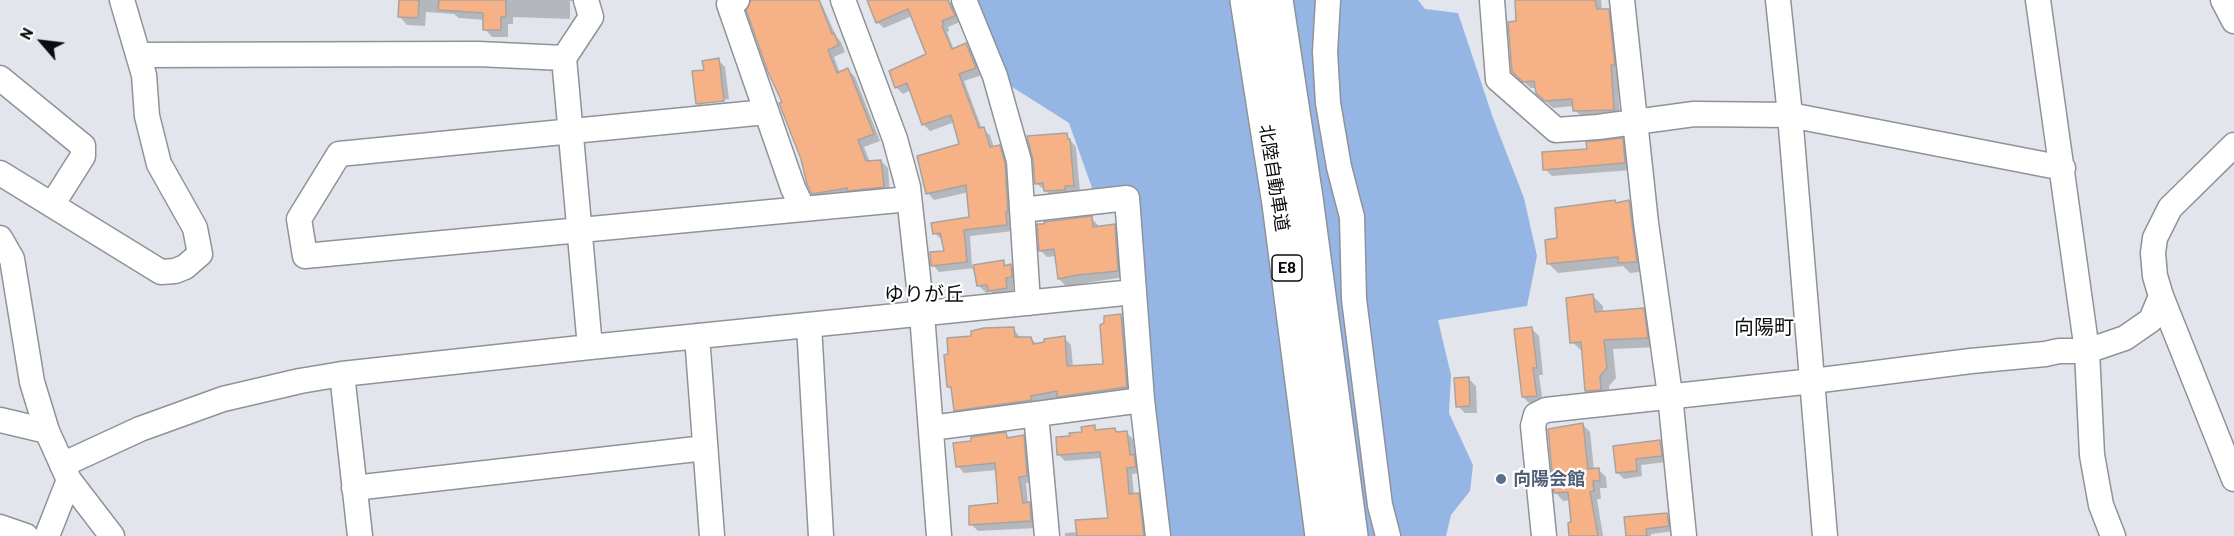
<!DOCTYPE html>
<html>
<head>
<meta charset="utf-8">
<style>
  body { margin:0 }
  #map { position:relative; width:2234px; height:536px; overflow:hidden; background:#e2e6ec; font-family:Barlow,sans-serif }
  canvas { display:block }
  .north { position:absolute; left:12px; top:12px; width:60px; height:60px; -webkit-text-stroke:4px #fff; paint-order:stroke; rotate:298deg; font-size:16px; font-weight:700; line-height:24px; text-align:center; color:#0b0c0e }
  .north::after { content:''; display:block; margin:auto; width:21px; height:27px; background:#0b0c0e; clip-path:polygon(50% 0,100% 100%,50% 72%,0 100%) }
</style>
</head>
<body>
<div id="map">
<canvas width="2234" height="536"></canvas>
<div class="north">N</div>
</div>
<script>
const c = document.querySelector('canvas').getContext('2d');
c.lineJoin = 'round';
function fillPath(path, color) {
  c.fillStyle = color;
  c.fill(path, 'evenodd');
}
function toPath(rows) {
  const path = new Path2D();
  for (const r of rows) {
    path.moveTo(r[0], r[1]);
    for (let i = 2; i < r.length; i += 2) path.lineTo(r[i], r[i + 1]);
  }
  return path;
}
function trace(path, color, width, dash) {
  c.strokeStyle = color;
  c.lineWidth = width;
  c.lineCap = dash ? 'butt' : 'round';
  c.setLineDash(dash || []);
  c.stroke(path);
}
function label(font, color, halo, rows, align = 'center') {
  c.font = font + ' Barlow,"Noto Sans JP",sans-serif';
  c.lineWidth = 4.5;
  c.setLineDash([]);
  c.textBaseline = 'middle';
  c.strokeStyle = halo;
  c.fillStyle = color;
  for (const [text, x, y, turn = 0] of rows) {
    c.save();
    c.translate(x, y);
    c.rotate((+turn || 0) * Math.PI / 180);
    c.textAlign = isNaN(turn) ? turn : align;
    if (halo) c.strokeText(text, 0, 0);
    c.fillText(text, 0, 0);
    c.restore();
  }
}
fillPath(toPath([
  [964,0,1418,0,1425,9,1458,13,1493,118,1524,198,1537,256,1527,306,1438,320,1451,375,1449,413,1473,465,1470,491,1451,515,1446,536,1158,536,1127,198,1097,202,1069,123,995,76]
]), '#95b5e5');
fillPath(toPath([
  [401,0,580,0,580,1,570,1,570,19,513,17,513,24,508,24,508,37,492,37,485,29,485,20,459,18,454,14,426,12,425,26,407,25,400,17],
  [756,0,820,0,836,36,841,42,845,52,834,57,840,73,848,70,855,77,880,141,864,147,870,162,881,161,888,168,890,194,820,200,813,193,784,103],
  [880,0,948,0,953,5,960,22,948,27,949,31,947,32,954,50,966,45,973,52,982,75,964,81,982,129,990,135,994,148,999,147,1006,154,1011,171,1013,231,970,236,972,267,1003,262,1008,267,1011,266,1018,273,1018,283,1013,285,1014,295,997,297,991,292,986,293,979,286,975,268,939,272,933,265,945,253,943,240,934,233,971,218,969,192,934,200,928,193,961,146,955,122,930,131,923,124,911,90,903,94,896,87,928,55,912,16,884,28,877,22],
  [1516,0,1601,0,1602,11,1608,10,1615,17,1621,71,1617,71,1620,117,1582,117,1575,110,1574,106,1553,108,1544,100,1537,88,1531,88,1520,79],
  [718,60,725,67,729,99,702,102,702,105,730,102,730,108,705,111,698,104,705,71],
  [1066,135,1076,147,1080,192,1053,197,1036,183],
  [1622,140,1629,147,1632,170,1552,176,1545,169,1588,150],
  [1629,201,1638,211,1646,271,1630,273,1623,266,1558,273,1548,263,1559,240,1617,204],
  [1091,218,1098,225,1098,228,1114,226,1121,233,1124,277,1066,286,1059,279,1057,256,1047,257,1040,250],
  [1593,296,1603,306,1603,313,1643,310,1653,320,1657,347,1613,349,1616,378,1609,386,1610,399,1596,401,1586,391,1583,352,1572,342],
  [1121,316,1128,322,1133,393,1065,403,1060,398,962,417,955,410,953,391,949,387,973,337,1014,329,1021,339,1031,338,1037,345,1064,338,1071,345,1073,367,1105,365],
  [1532,329,1539,336,1543,375,1539,375,1543,403,1530,404,1523,397],
  [1469,379,1476,386,1477,413,1465,413,1458,406],
  [1582,424,1590,432,1594,470,1598,469,1606,477,1607,488,1600,488,1601,499,1597,499,1603,536,1571,536,1573,524,1570,500,1563,501,1556,493],
  [1094,427,1099,432,1114,430,1118,434,1127,433,1133,439,1135,457,1140,462,1141,473,1132,474,1134,495,1138,494,1144,500,1148,536,1065,536,1065,533,1078,532,1110,519,1102,458,1065,461,1059,455,1072,438],
  [1006,434,1010,439,1023,437,1030,444,1034,483,1026,483,1028,504,1036,510,1038,528,978,531,971,524,999,504,997,470,964,473,958,466],
  [1660,442,1666,448,1667,462,1641,465,1642,476,1624,479,1617,472],
  [1667,515,1673,521,1674,531,1651,534,1651,536,1627,536]
]), '#0003');
const building = toPath([
  [399,0,419,0,418,18,398,17,399,0],
  [439,0,506,0,506,17,501,17,501,30,483,30,483,13,438,10,439,0],
  [751,0,819,0,832,34,834,33,839,45,828,50,837,73,848,68,874,134,858,140,866,161,881,160,884,187,847,191,847,188,812,194,807,184,801,159,779,103,782,102,768,72,746,10,751,0],
  [867,0,948,0,955,16,942,21,944,24,942,26,952,49,966,43,976,68,959,74,979,128,984,127,990,147,1000,145,1005,163,1008,211,1006,212,1007,225,964,230,967,262,931,266,930,252,944,251,940,233,933,234,931,223,969,217,966,185,926,194,917,156,959,144,951,115,922,125,907,83,895,88,889,71,926,54,908,9,876,23,867,0],
  [1515,0,1595,0,1597,9,1609,9,1615,65,1611,65,1614,110,1573,111,1572,99,1545,101,1536,93,1534,81,1523,82,1512,72,1508,22,1516,21,1515,0],
  [719,58,724,101,696,104,692,71,704,70,702,61,719,58],
  [1067,133,1068,139,1070,139,1074,186,1065,186,1065,190,1044,191,1043,183,1035,184,1033,160,1027,136,1067,133],
  [1623,138,1625,163,1543,170,1542,152,1587,149,1586,142,1623,138],
  [1615,200,1616,203,1629,200,1637,262,1618,263,1618,257,1547,264,1545,240,1557,238,1555,208,1615,200],
  [1092,216,1093,227,1115,224,1118,271,1077,275,1058,279,1054,249,1039,251,1037,224,1044,224,1044,222,1092,216],
  [1004,260,1004,266,1011,264,1012,277,1006,278,1007,288,988,291,987,285,977,286,973,265,1004,260],
  [1593,294,1595,312,1644,308,1648,338,1604,340,1607,368,1600,376,1601,390,1585,391,1581,342,1570,343,1566,298,1593,294],
  [1121,314,1127,387,1057,397,1057,391,1031,396,1032,400,954,411,951,387,947,387,944,355,948,354,947,338,971,336,971,331,984,328,1014,327,1015,337,1031,337,1033,344,1044,342,1044,339,1065,336,1067,366,1103,364,1100,325,1104,323,1104,316,1121,314],
  [1532,327,1537,368,1533,368,1537,396,1522,397,1514,329,1532,327],
  [1469,377,1470,406,1456,407,1454,378,1469,377],
  [1583,423,1588,469,1599,468,1600,481,1593,481,1594,491,1590,492,1598,536,1569,536,1568,523,1571,522,1568,492,1554,493,1548,429,1583,423],
  [1095,425,1095,430,1115,428,1116,432,1127,431,1130,455,1134,454,1136,467,1127,468,1129,494,1139,493,1144,536,1077,536,1075,520,1108,518,1100,452,1057,455,1056,437,1070,436,1069,433,1082,432,1081,427,1095,425],
  [1006,432,1007,438,1024,435,1027,476,1019,477,1023,503,1030,502,1031,521,969,525,969,506,998,503,995,463,956,467,953,443,971,441,971,437,1006,432],
  [1660,440,1662,456,1636,459,1637,471,1616,473,1613,446,1660,440],
  [1667,513,1669,526,1646,529,1647,536,1626,536,1624,517,1667,513]
]);
fillPath(building, '#f6b186');
trace(building, '#a9a39f', 1.5);
const minor = toPath([
  [586,0,591,17,564,58,590,347],
  [737,0,729,4,793,188,803,209],
  [843,0,895,139,908,187,922,314,939,536],
  [964,0,995,76,1019,161,1028,303],
  [1328,0,1325,52,1328,103,1339,167,1352,217,1354,299,1380,505,1388,536],
  [1492,0,1498,79,1556,130,1598,127,1694,114,1790,115,2063,168],
  [1622,0,1646,223,1670,395,1684,536],
  [1778,0,1790,115,1825,536],
  [2038,0,2087,351,2092,455,2101,505,2113,536],
  [2223,0,2234,21],
  [139,55,478,54,564,58],
  [0,78,83,146,83,156,52,205],
  [766,112,339,154,299,219,305,256,909,199],
  [2234,145,2170,208,2155,238,2153,253,2155,276,2161,296,2234,479],
  [0,173,161,272,175,271,185,267,200,254,195,228,159,164,147,116,144,75,122,0],
  [1022,210,1127,198,1142,400,1158,536],
  [0,238,12,259,32,382,47,431,69,480,112,536],
  [809,325,821,536],
  [697,336,712,536],
  [342,374,360,536],
  [1036,414,1047,536],
  [0,420,47,431],
  [931,428,1142,400],
  [62,465,140,429,223,399,300,381,342,374,590,347,1134,292],
  [354,488,705,448],
  [0,527,26,536],
  [47,536,69,480],
  [1544,536,1533,426,1536,415,1546,410,1813,381,1971,361,2045,354,2059,351,2087,351,2125,338,2151,320,2161,296]
]);
const highway = toPath([
  [1247,0,1279,204,1322,536],
  [1276,0,1306,198,1351,536]
]);
trace(minor, '#8f9298', 27);
trace(highway, '#8f9298', 36);
trace(minor, '#fff', 24);
trace(highway, '#fff', 33);
for (const [x, y, r, color] of [
  [1501,479,6,"#5c6f8a"]
]) {
  const dot = new Path2D();
  dot.arc(x, y, r, 0, 2 * Math.PI);
  c.fillStyle = color;
  c.fill(dot);
  trace(dot, '#fff', 2);
}
for (const [x, y, w] of [
  [1287,268,30]
]) {
  const box = new Path2D();
  box.roundRect(x - w / 2, y - 13, w, 26, 4.5);
  c.fillStyle = '#fff';
  c.fill(box);
  trace(box, '#0b0c0e', 1.5);
}
label('bold 16px', '#0b0c0e', null, [
  ["E8",1287,268]
]);
label('18px', '#0b0c0e', '#fff', [
  ["北陸自動車道",1274,178,81]
]);
label('bold 18px', '#4e5e75', '#fff', [
  ["向陽会館",1513,479]
], 'left');
label('20px', '#0b0c0e', '#fff', [
  ["ゆりが丘",924,294],
  ["向陽町",1764,327]
]);
</script>
</body>
</html>
